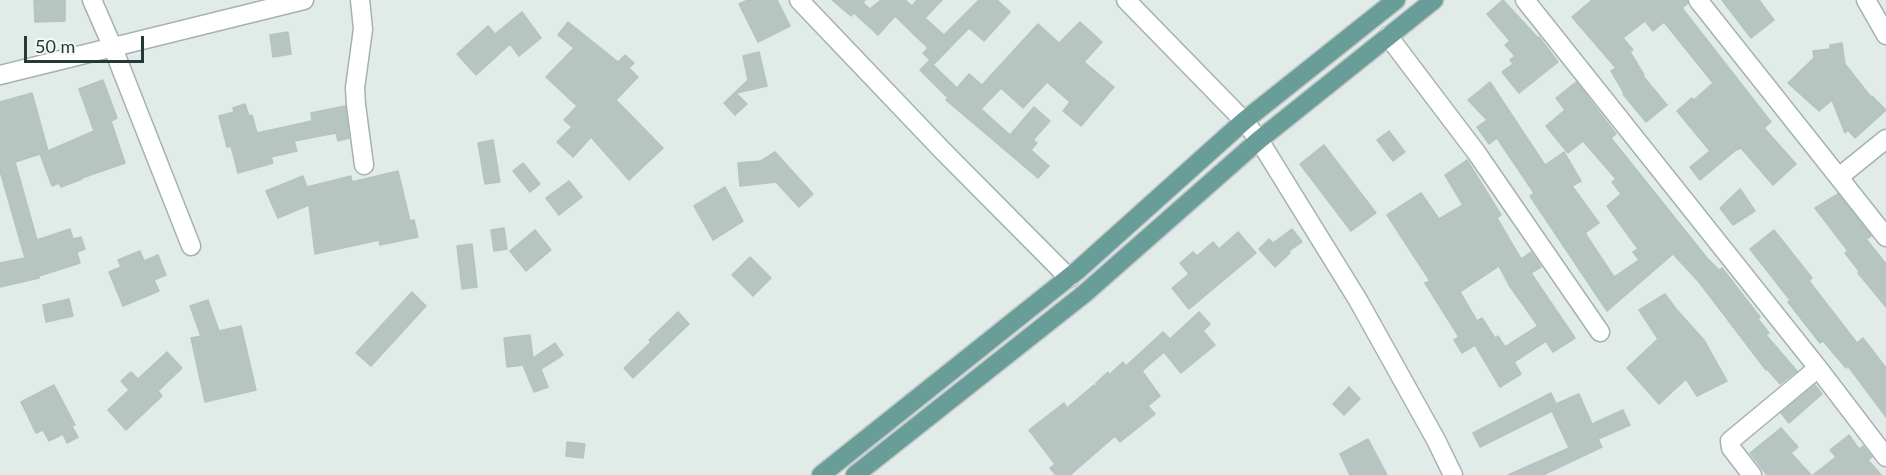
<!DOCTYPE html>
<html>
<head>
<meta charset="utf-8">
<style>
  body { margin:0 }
  #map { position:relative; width:1886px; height:475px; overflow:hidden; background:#e1ebe8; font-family:Lato,sans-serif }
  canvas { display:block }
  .scale { position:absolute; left:24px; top:36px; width:120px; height:27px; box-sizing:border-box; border:3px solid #233a38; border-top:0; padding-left:8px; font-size:18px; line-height:21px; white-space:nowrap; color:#233a38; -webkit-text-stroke:4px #f2f8f5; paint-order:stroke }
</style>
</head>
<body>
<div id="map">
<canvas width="1886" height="475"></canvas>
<div class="scale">50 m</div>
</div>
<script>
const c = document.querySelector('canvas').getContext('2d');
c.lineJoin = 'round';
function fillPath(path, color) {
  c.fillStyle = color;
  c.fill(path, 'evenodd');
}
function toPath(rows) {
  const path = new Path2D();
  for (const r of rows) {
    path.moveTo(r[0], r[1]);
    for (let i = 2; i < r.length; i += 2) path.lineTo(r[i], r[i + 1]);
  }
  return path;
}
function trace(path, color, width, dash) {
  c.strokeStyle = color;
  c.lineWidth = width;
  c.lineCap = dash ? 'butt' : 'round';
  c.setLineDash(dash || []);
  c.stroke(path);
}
const building = toPath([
  [34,0,65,0,65,21,35,22,34,0],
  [748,0,777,0,790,26,758,42,739,4,748,0],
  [832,0,865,0,863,3,870,9,881,0,905,0,912,6,917,0,942,0,925,18,944,35,979,0,997,0,1010,12,984,41,969,28,934,64,923,53,928,48,895,16,878,35,854,13,851,16,832,0],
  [1503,0,1538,38,1539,37,1558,62,1519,93,1502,72,1513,64,1510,60,1515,56,1505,45,1510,41,1487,14,1503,0],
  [1592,0,1687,0,1688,3,1682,8,1771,122,1764,128,1796,164,1773,185,1741,148,1736,150,1700,180,1690,167,1710,151,1677,111,1692,98,1694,100,1713,83,1664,22,1653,31,1645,21,1623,38,1633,50,1630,52,1644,75,1643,76,1667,105,1646,122,1623,94,1624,93,1611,71,1616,68,1572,17,1592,0],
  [1722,0,1759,0,1774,20,1751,38,1722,0],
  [522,12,541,38,519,56,510,44,476,75,457,54,488,26,495,34,522,12],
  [568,22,618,62,625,55,634,63,629,68,638,77,616,100,663,148,629,180,591,137,573,157,557,142,572,127,564,120,577,106,546,77,574,48,558,35,568,22],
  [1080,22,1102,42,1084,62,1114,87,1081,126,1063,111,1070,102,1047,82,1023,108,1001,88,981,109,1010,135,1034,107,1050,121,1033,140,1037,143,1031,150,1049,166,1038,178,946,100,948,98,920,70,929,61,957,88,969,74,982,85,1038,24,1059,43,1080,22],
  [288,32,291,54,273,57,270,35,288,32],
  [1842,43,1845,64,1871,97,1872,96,1886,110,1855,138,1848,130,1845,133,1832,100,1819,111,1788,83,1814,58,1813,51,1830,49,1830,45,1842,43],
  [759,52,767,86,736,93,747,104,735,115,724,103,748,80,743,56,759,52],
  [103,80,117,118,111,121,125,163,82,178,82,179,61,187,59,183,52,186,40,154,15,162,37,240,70,229,73,239,81,237,85,249,77,252,80,263,39,276,39,278,0,287,0,263,25,258,0,171,0,102,32,93,48,151,94,131,79,89,103,80],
  [1490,82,1545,165,1564,152,1581,181,1572,186,1599,223,1585,233,1614,277,1639,260,1633,252,1638,249,1607,206,1621,194,1612,182,1616,179,1583,141,1568,153,1546,126,1565,110,1556,98,1576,82,1616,134,1611,138,1707,258,1719,270,1722,268,1760,317,1758,319,1769,333,1766,335,1797,371,1780,384,1767,369,1766,370,1699,282,1673,254,1607,311,1530,196,1534,193,1497,138,1489,144,1477,127,1487,120,1468,100,1490,82],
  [245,104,249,116,252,115,257,133,312,121,311,113,345,106,349,138,338,141,336,133,294,141,297,151,271,157,273,163,238,173,231,146,227,147,219,116,234,112,233,108,245,104],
  [1389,131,1405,152,1393,161,1377,140,1389,131],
  [493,140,500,182,485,184,478,143,493,140],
  [1324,145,1376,213,1351,231,1300,164,1324,145],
  [775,152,813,194,799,207,776,182,740,186,738,163,761,161,775,152],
  [1467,160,1501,215,1497,218,1521,259,1531,252,1541,267,1531,273,1575,338,1553,352,1546,341,1514,362,1521,374,1500,387,1475,345,1462,353,1454,340,1459,337,1425,283,1430,281,1387,215,1421,193,1439,219,1463,205,1445,175,1467,160],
  [1499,266,1509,285,1538,326,1505,347,1498,336,1495,338,1482,318,1477,321,1460,292,1499,266],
  [523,163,540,184,530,192,513,171,523,163],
  [398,171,410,221,414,220,418,237,380,245,379,240,315,254,309,205,278,218,266,191,303,176,307,187,351,176,352,182,398,171],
  [569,181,582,197,559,215,546,198,569,181],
  [725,187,743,221,713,240,694,206,725,187],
  [1740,189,1755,211,1733,225,1720,208,1740,189],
  [1838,194,1871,236,1866,239,1886,264,1886,307,1858,273,1859,271,1845,253,1848,251,1815,208,1838,194],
  [504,228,507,249,494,251,491,230,504,228],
  [1292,229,1302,242,1289,251,1290,253,1275,267,1259,249,1269,239,1273,243,1292,229],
  [535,230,551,250,526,271,510,251,535,230],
  [1774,230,1812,278,1809,281,1857,343,1863,338,1886,368,1886,417,1848,366,1846,368,1823,341,1820,343,1788,302,1790,300,1750,249,1774,230],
  [1238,232,1256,253,1189,309,1172,288,1189,274,1180,263,1193,252,1197,256,1213,242,1219,249,1238,232],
  [472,244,477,287,462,289,457,246,472,244],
  [140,251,144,261,158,255,166,275,154,280,159,291,123,306,109,272,121,267,118,260,140,251],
  [750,257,771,278,753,296,732,275,750,257],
  [412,292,426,306,371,366,356,353,412,292],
  [1665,294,1676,309,1704,340,1727,381,1697,396,1686,379,1659,404,1627,368,1658,339,1639,310,1665,294],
  [69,299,73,316,46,322,43,305,69,299],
  [208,300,219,331,241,326,256,390,205,402,191,338,201,336,190,306,208,300],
  [678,312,689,324,633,378,624,368,651,342,649,340,678,312],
  [1199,312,1210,324,1203,331,1215,345,1181,373,1164,352,1142,371,1160,396,1148,406,1155,414,1120,442,1115,436,1070,475,1056,475,1050,468,1055,464,1029,430,1064,403,1067,408,1094,385,1097,389,1096,383,1108,372,1109,375,1123,362,1126,366,1163,332,1170,339,1199,312],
  [530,335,533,358,555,343,563,355,541,369,548,387,534,392,523,365,507,367,504,338,530,335],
  [167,352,182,368,158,391,162,396,126,430,108,410,129,390,121,381,131,372,138,379,167,352],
  [54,385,75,425,72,426,78,437,67,443,63,434,49,441,43,430,36,433,21,402,54,385],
  [1815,385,1822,394,1789,423,1781,413,1815,385],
  [1349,387,1360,399,1344,415,1333,404,1349,387],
  [1551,393,1556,404,1579,394,1592,424,1623,410,1630,425,1598,439,1602,447,1543,475,1508,475,1569,448,1552,411,1480,447,1473,433,1551,393],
  [1781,428,1798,447,1791,453,1811,475,1767,475,1750,453,1781,428],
  [1849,435,1859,449,1863,446,1872,457,1868,460,1881,475,1813,475,1836,457,1830,450,1849,435],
  [1368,439,1387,475,1350,475,1340,454,1368,439],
  [567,442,585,444,583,458,566,456,567,442]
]);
fillPath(building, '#b7c5c1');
trace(building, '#b4c4c0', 1.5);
const minor = toPath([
  [92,0,113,48,191,246],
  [360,0,363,29,355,88,356,105,364,165],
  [799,0,942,150,1069,278],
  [1126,0,1244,121,1259,140,1358,300,1436,440,1453,475],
  [1525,0,1818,368,1886,457],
  [1698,0,1886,237],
  [1866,0,1886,35],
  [1388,36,1476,152,1600,332],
  [0,75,304,0],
  [1839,177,1886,139],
  [1752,475,1731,448,1730,441,1818,368]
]);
const major = toPath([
  [821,475,1078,270,1244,121,1396,0],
  [855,475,1084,294,1259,140,1434,0]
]);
trace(minor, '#a4b2b0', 21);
trace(major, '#c1c8c7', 21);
trace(minor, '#fff', 18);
trace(major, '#699d98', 18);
</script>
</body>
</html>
